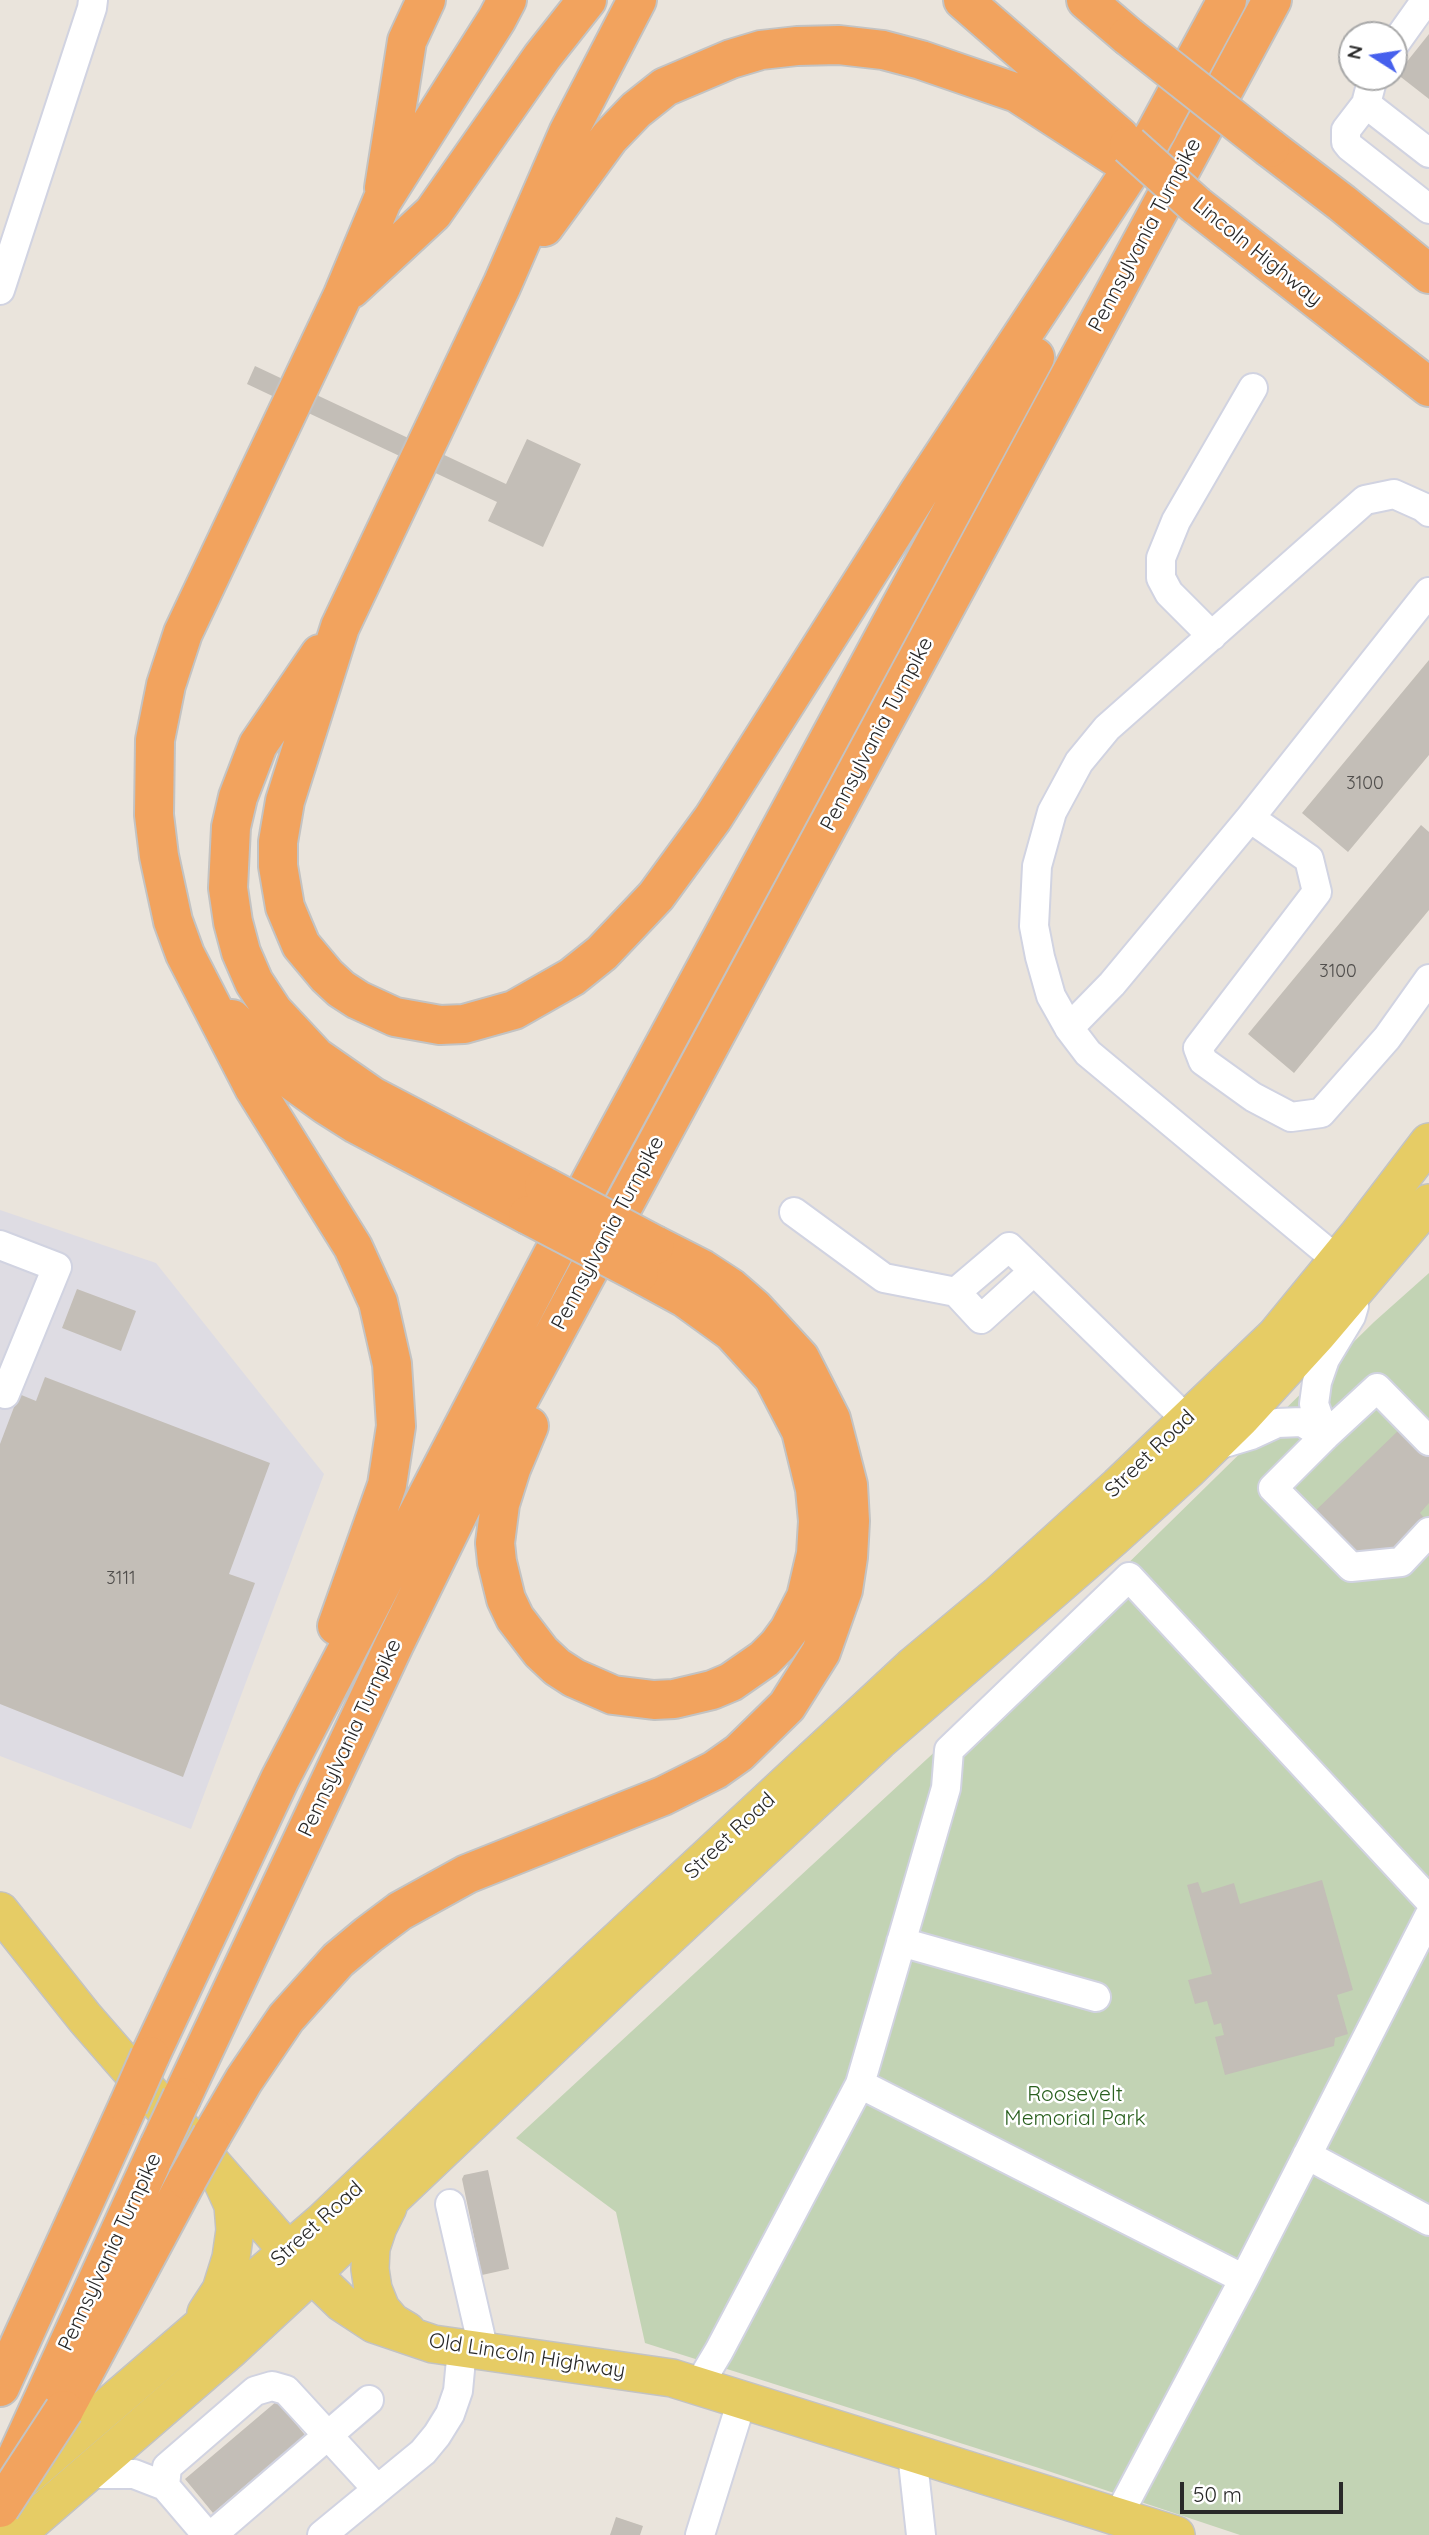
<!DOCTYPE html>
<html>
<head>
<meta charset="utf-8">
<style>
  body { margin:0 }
  #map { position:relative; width:1429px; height:2535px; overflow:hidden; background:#eae4dc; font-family:Quicksand,sans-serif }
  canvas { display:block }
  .north { position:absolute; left:1338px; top:21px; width:70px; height:70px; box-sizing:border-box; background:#fff; border:2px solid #a9a9a9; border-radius:50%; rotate:282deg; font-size:19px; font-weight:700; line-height:28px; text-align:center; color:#292929 }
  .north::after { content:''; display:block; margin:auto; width:24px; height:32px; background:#4660ed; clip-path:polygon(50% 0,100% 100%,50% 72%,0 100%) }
  .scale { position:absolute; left:1180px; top:2482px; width:163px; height:32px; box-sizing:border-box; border:4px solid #292929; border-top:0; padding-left:9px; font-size:21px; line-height:24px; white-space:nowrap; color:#292929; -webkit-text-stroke:5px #fff; paint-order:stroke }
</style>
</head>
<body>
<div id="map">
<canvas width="1429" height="2535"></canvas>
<div class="north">N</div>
<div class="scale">50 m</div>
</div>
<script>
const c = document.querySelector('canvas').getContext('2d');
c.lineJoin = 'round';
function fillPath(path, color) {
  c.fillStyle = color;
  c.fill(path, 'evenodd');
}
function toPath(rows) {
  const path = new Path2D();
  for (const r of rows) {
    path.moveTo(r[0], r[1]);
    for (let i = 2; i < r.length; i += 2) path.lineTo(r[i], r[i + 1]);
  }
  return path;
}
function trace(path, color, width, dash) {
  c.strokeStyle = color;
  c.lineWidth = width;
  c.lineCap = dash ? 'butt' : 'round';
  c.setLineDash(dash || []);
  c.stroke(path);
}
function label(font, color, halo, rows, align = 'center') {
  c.font = font + ' Quicksand,sans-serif';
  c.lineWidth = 5;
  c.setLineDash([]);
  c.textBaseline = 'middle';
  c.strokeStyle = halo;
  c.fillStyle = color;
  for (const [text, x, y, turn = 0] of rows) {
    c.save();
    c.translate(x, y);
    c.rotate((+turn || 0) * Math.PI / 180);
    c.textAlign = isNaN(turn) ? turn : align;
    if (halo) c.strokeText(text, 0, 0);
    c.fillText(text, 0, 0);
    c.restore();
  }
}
fillPath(toPath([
  [0,1210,156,1263,324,1474,191,1829,0,1756]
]), '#dedce3');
fillPath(toPath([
  [1429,1273,1429,2535,1240,2535,1042,2469,645,2343,616,2212,516,2138,953,1735,1374,1322]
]), '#c2d3b4');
fillPath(toPath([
  [1429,34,1429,99,1397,74],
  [255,366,506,484,527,439,581,464,543,547,488,521,497,502,247,384],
  [1429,660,1429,755,1348,852,1302,813],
  [1421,825,1429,832,1429,910,1294,1073,1248,1034],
  [77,1289,136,1311,121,1351,62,1328],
  [45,1377,270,1463,229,1574,255,1583,183,1777,0,1704,0,1444,19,1394,36,1401],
  [1401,1428,1429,1457,1429,1503,1420,1513,1426,1520,1384,1557,1355,1562,1312,1514],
  [1322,1880,1353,1990,1337,1995,1348,2034,1335,2038,1334,2046,1225,2075,1215,2037,1224,2035,1221,2023,1214,2025,1207,2001,1195,2004,1188,1980,1212,1974,1187,1885,1198,1882,1202,1893,1234,1883,1240,1904],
  [488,2170,509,2269,482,2275,462,2179,464,2175],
  [277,2401,305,2435,213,2513,185,2479],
  [616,2517,643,2526,640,2535,610,2535]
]), '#c3beb7');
const minor = toPath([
  [1394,45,1421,7,1429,3],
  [1366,104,1373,77],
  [1429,153,1366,104,1346,130,1346,142,1350,147,1429,209],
  [0,290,92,8,93,0],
  [1212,636,1169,593,1161,578,1161,558,1176,521,1253,388],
  [1250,818,1309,859,1317,892,1198,1048,1203,1061,1253,1097,1291,1117,1321,1113,1387,1038,1429,979],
  [1069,1028,1112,984,1250,818,1429,592],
  [794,1212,884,1278,956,1292],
  [0,1245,57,1267,5,1394,0,1392],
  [1337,1260,1088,1053,1069,1028,1051,996,1040,957,1034,926,1037,866,1052,812,1079,762,1107,728,1365,500,1394,494,1423,507,1429,512],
  [1034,1271,981,1319,956,1292,1009,1247,1034,1271,1186,1419,1211,1447,1251,1435,1277,1423,1302,1422,1325,1436],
  [1325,1436,1314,1404,1317,1382,1325,1359,1351,1316,1354,1306],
  [1429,1441,1377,1388,1325,1436,1273,1488,1351,1567,1401,1562,1429,1532],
  [901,1942,1096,1997],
  [860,2084,1244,2279],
  [1307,2155,1429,2221],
  [450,2204,484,2352],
  [698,2386,719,2351,860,2084,946,1788,949,1750,1129,1577,1429,1900],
  [912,2453,921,2535],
  [84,2474,134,2474,165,2486],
  [1118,2516,1244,2279,1429,1916],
  [207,2535,165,2486,167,2467,255,2391,272,2386,286,2390,377,2489],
  [212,2535,369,2400],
  [322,2535,423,2452,437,2435,450,2414,458,2391,462,2349],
  [700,2535,742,2400]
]);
const major = toPath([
  [0,1911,85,2018,288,2251,342,2303,374,2324,433,2344,672,2378,1176,2535],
  [388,2207,378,2227,371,2248,370,2269,373,2289,381,2309,392,2322,407,2331],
  [206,2313,221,2290,231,2258,235,2230,233,2205,223,2183],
  [27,2476,323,2221,600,1957,914,1665,999,1594,1118,1486,1276,1335,1358,1235,1429,1142],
  [16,2535,231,2349,311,2275,621,1981,879,1741,1113,1538,1188,1470,1241,1418,1317,1335,1429,1203]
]);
const highway = toPath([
  [637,0,568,133,502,285,340,627,285,801,278,842,278,866,285,907,301,945,327,976,341,989,358,1000,395,1017,440,1025,464,1024,514,1010,572,977,602,953,656,896,713,818,919,492,1158,129],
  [963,0,1120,137],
  [1086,0,1128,36],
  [1270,148,1342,203,1429,274],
  [1146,150,1227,0],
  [384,188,407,41,426,0],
  [1196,205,1429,387],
  [544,227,609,138,636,110,665,87,731,59,761,50,797,46,839,45,883,50,921,60,1017,93,1128,165],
  [351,289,433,213,542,57,587,0],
  [320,654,258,745,238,797,231,827,228,888,233,922,241,952,254,982,273,1011,316,1057,372,1096,544,1186],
  [232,1019,294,1082,326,1105,356,1124,528,1215],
  [529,1426,511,1469,500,1504,495,1543,497,1562,506,1599,515,1618,541,1652,557,1667,574,1678,613,1695,654,1700,674,1699,712,1690,731,1682,764,1659,778,1645,789,1630,806,1597,816,1554,818,1521,815,1489,801,1431,773,1377,732,1332,685,1298,639,1273],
  [337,1626,387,1485,396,1426,392,1364,378,1302,353,1247,254,1088,185,954,173,921,159,856,154,815,155,740,166,685,183,633,342,297,382,201,497,19,507,0],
  [150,2056,280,1779,592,1179,1035,357],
  [182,2097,394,1645,465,1500,1272,0],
  [212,2135,244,2080,286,2018,338,1960,368,1935,400,1911,467,1874,663,1796,715,1770,739,1753,787,1706,821,1652,843,1590,848,1557,850,1521,848,1485,831,1419,800,1358,754,1308,731,1288,702,1269,655,1245],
  [0,2387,128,2106],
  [64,2410,187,2180],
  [9,2474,159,2146]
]);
trace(minor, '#d1d3e1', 32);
trace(major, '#c3c3c3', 40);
trace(highway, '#c3c3c3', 42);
trace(minor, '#fff', 28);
trace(major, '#e6cc65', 37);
trace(highway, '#f2a35e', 38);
const highwayBridge = toPath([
  [1128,36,1270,148],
  [1129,145,1196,205],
  [544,1186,655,1245],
  [528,1215,639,1273],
  [128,2106,150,2056],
  [159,2146,182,2097],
  [187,2180,212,2135],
  [0,2508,64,2410]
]);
trace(highwayBridge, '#c3c3c3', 42, []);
trace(highwayBridge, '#f2a35e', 38);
label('18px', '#504e4c', null, [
  ["3100",1365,784],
  ["3100",1338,972],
  ["3111",121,1579]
]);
label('21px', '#292929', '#fff', [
  ["Pennsylvania Turnpike",1145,235,-62],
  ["Lincoln Highway",1257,252,39],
  ["Pennsylvania Turnpike",877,734,-62],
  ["Pennsylvania Turnpike",608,1233,-62],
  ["Street Road",1150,1454,-44],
  ["Pennsylvania Turnpike",350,1738,-65],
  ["Street Road",730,1836,-43],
  ["Street Road",317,2224,-42],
  ["Pennsylvania Turnpike",110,2252,-65],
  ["Old Lincoln Highway",527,2356,9]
]);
label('21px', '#2a601f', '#fff', [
  ["Roosevelt",1075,2095],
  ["Memorial Park",1075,2119]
]);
</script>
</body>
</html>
